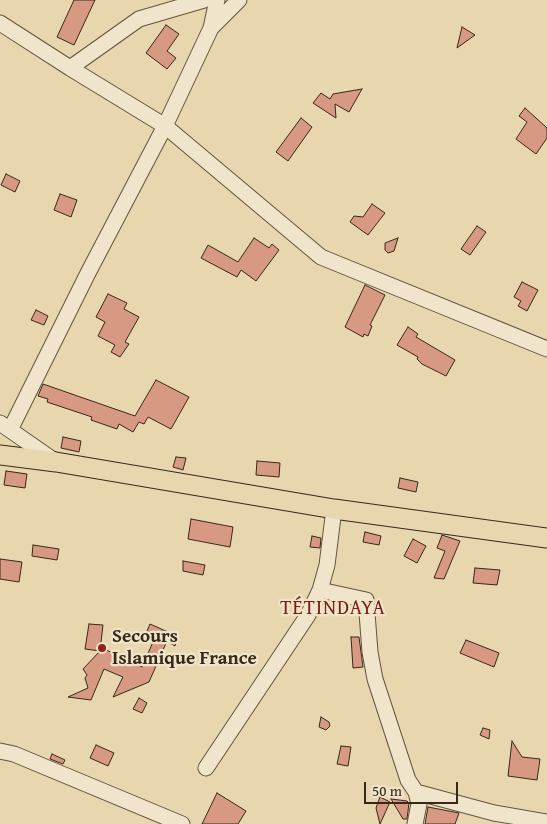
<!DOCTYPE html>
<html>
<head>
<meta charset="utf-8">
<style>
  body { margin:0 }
  #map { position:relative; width:547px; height:824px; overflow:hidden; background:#e8d6ae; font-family:"Gentium Book Plus",serif }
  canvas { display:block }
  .scale { position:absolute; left:364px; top:782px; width:94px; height:22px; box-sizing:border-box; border:2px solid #362919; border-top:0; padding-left:6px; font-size:15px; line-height:18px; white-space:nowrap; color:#362919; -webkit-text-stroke:4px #f0e4ca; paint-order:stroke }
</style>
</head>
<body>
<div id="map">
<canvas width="547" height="824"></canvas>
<div class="scale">50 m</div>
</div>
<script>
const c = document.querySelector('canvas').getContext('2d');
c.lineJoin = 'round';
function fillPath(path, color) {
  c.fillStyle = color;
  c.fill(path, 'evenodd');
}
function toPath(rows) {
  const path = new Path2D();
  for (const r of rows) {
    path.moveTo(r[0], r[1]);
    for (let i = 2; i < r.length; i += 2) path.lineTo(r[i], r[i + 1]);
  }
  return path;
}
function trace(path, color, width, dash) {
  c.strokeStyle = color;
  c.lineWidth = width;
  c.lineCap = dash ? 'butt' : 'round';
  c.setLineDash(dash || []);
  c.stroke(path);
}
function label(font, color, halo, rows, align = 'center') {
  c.font = font + ' "Gentium Book Plus",serif';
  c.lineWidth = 4.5;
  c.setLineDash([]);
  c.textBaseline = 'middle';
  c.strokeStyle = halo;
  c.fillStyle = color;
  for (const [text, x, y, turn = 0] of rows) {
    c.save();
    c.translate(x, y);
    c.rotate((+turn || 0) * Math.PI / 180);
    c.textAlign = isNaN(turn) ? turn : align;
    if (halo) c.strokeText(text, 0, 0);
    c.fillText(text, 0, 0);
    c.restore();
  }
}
const building = toPath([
  [74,0,95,0,74,45,57,37,74,0],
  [166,25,179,34,167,51,176,58,167,69,146,53,166,25],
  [462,27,475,35,457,48,462,27],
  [362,89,349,112,335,104,336,118,313,103,321,93,330,99,333,94,362,89],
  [525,108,547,128,547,138,536,154,516,139,527,122,519,116,525,108],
  [301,118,312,127,288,161,276,152,301,118],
  [6,174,20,181,15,192,1,185,6,174],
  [60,194,77,200,71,217,54,210,60,194],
  [372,204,385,213,368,235,350,222,354,216,363,217,372,204],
  [477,226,486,232,470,255,461,249,477,226],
  [254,238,269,248,272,244,279,250,256,281,241,270,237,277,201,258,208,245,238,262,254,238],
  [398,238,394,251,388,253,385,250,385,243,398,238],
  [522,282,538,290,527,311,518,306,521,301,514,297,522,282],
  [365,285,385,295,370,325,372,326,368,336,364,334,363,337,345,327,365,285],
  [108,294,127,303,124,309,139,317,125,342,129,344,120,357,111,352,115,345,98,336,105,322,96,317,108,294],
  [36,310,48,316,44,325,31,320,36,310],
  [408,327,418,334,416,337,455,360,446,376,422,364,417,359,418,357,397,345,408,327],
  [156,380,189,397,171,429,148,417,144,424,139,422,133,432,119,424,117,429,91,420,92,417,47,402,48,399,38,396,43,384,135,416,156,380],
  [63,437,81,441,79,452,61,448,63,437],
  [176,457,186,458,183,470,173,467,176,457],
  [257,461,280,463,279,477,256,475,257,461],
  [6,471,27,474,25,488,4,485,6,471],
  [400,478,418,482,416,492,398,488,400,478],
  [191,519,233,527,230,547,188,539,191,519],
  [365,532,381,536,379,545,363,542,365,532],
  [442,535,460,541,444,579,434,578,445,551,437,548,442,535],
  [312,536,321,538,320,548,310,547,312,536],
  [413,539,426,546,417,563,404,556,413,539],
  [33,545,59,549,57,560,32,556,33,545],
  [0,559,22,562,19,582,0,579,0,559],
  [183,561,205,565,203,575,183,571,183,561],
  [475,568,500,570,497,585,473,583,475,568],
  [89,624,103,625,100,651,102,648,142,667,156,635,147,631,150,624,177,636,175,646,167,641,149,682,113,697,123,677,104,669,91,700,68,697,88,688,85,678,87,675,83,669,100,651,85,649,89,624],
  [351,637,359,637,363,667,353,668,351,637],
  [466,640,499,653,494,667,460,653,466,640],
  [139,698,147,703,142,713,133,709,139,698],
  [321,717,329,722,330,726,326,730,319,727,321,717],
  [483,728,490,730,489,739,480,735,483,728],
  [512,741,522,757,540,759,537,780,508,776,512,741],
  [96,745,114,753,108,766,90,758,96,745],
  [341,746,351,747,348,766,337,764,341,746],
  [52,754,65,760,63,764,50,759,52,754],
  [217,793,246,811,238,824,202,824,217,793],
  [380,797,390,802,380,824,376,808,380,797],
  [391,799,407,801,409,803,407,819,403,819,391,799],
  [428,807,459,813,455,824,425,824,428,807]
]);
fillPath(building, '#d79982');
trace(building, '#362919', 1);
const minor = toPath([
  [217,0,211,28,239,0],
  [0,23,70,68,139,19,204,0],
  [70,68,165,126,321,257,547,349],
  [0,423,56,462],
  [10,430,88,273,165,126,211,28],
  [320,590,366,600,370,652,375,679,408,780,416,792,494,813,547,822],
  [0,751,14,754,182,824],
  [206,768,308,615,320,590,327,565,334,509],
  [415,824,419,804,416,792]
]);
const major = toPath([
  [0,455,56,462,334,509,547,538]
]);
trace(minor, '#62543e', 17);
trace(major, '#362919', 21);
trace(minor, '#f0e4ca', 15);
trace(major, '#e8d6ae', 19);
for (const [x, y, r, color] of [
  [102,648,5,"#8f2418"]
]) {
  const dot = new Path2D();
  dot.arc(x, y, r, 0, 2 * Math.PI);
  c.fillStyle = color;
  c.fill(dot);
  trace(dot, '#f0e4ca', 2);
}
label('bold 19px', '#362919', '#f0e4ca', [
  ["Secours",112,637],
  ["Islamique France",112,659]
], 'left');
c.letterSpacing = '1px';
label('20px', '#7a1f14', '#f0e4ca', [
  ["TÉTINDAYA",333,609]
]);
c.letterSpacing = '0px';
</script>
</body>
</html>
